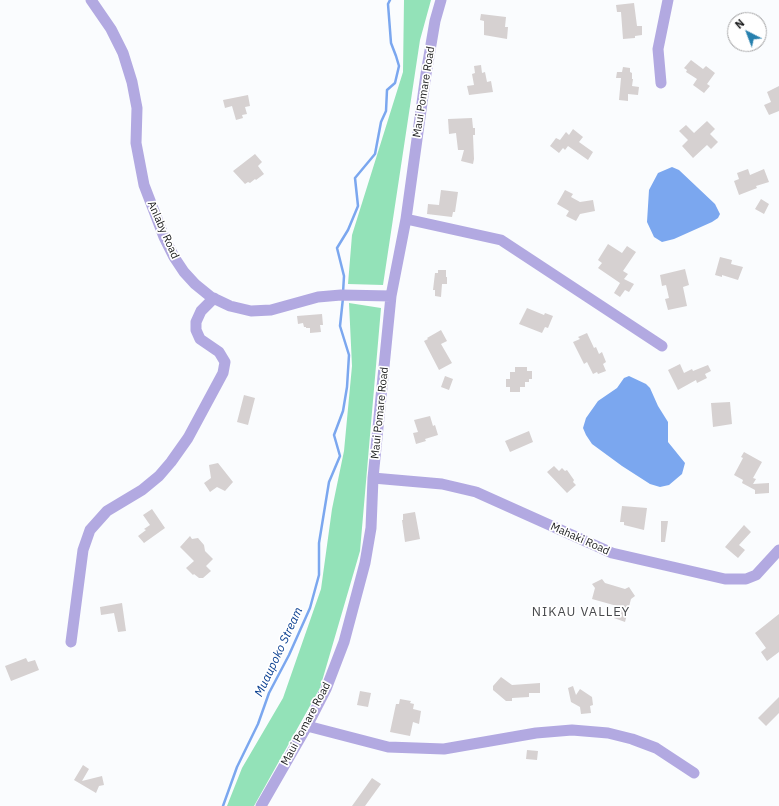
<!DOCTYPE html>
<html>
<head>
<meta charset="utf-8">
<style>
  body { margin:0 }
  #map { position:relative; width:779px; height:806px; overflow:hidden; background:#fafcfe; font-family:"IBM Plex Sans",sans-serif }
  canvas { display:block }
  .north { position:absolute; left:727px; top:12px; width:40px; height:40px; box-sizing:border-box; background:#fff; border:1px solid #a4a4a5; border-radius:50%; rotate:318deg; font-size:11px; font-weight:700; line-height:16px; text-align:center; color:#1b1c1d }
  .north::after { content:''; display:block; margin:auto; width:14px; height:18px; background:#2780ae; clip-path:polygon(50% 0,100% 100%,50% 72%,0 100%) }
</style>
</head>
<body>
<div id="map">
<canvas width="779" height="806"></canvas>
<div class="north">N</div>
</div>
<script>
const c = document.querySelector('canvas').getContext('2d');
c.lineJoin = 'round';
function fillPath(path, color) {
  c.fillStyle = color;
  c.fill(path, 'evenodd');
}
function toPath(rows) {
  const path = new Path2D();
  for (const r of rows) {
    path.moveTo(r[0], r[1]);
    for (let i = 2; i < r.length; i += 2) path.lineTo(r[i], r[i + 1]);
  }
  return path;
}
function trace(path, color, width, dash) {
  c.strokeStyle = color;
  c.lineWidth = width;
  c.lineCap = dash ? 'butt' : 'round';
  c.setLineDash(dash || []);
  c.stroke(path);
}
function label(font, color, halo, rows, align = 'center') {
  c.font = font + ' "IBM Plex Sans",sans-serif';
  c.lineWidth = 3.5;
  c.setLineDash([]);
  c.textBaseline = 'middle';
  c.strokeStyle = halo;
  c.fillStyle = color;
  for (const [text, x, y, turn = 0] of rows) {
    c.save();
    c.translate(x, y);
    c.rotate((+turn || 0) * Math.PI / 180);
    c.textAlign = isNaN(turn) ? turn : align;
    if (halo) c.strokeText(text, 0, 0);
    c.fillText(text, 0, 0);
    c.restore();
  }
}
fillPath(toPath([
  [404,0,431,0,420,40,383,285,348,284,352,235,403,72],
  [349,303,381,308,360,551,320,688,254,806,227,806,242,768,283,698,321,589,332,509,344,451,352,366]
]), '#93e2b8');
fillPath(toPath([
  [672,167,679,170,715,204,720,214,718,218,712,222,674,239,662,242,654,237,647,222,649,190,658,173],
  [629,376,646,384,650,388,658,406,668,422,668,442,685,463,682,474,669,485,660,487,650,484,622,466,592,444,586,435,583,428,586,418,598,401,617,388,624,378]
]), '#7ba7ef');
trace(toPath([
  [343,293,344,276,337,248,348,230,358,206,355,178,375,154,381,122,386,111,387,90,395,83,399,66,396,56,391,43,388,4,390,0],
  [223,806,237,767,258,724,269,693,289,655,310,608,319,575,319,543,329,482,340,456,334,435,343,411,347,387,349,355,340,326,343,298]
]), '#7ba7ef', 2.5);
fillPath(toPath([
  [634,3,637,26,642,26,642,35,635,36,635,38,623,39,621,12,617,12,616,5],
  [481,14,506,17,505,27,508,27,507,39,484,35,484,21,480,20],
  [691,60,703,69,706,66,715,73,707,84,710,86,704,93,693,85,697,79,686,72,687,70,684,68],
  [481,65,482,73,485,72,487,82,491,81,493,92,469,95,467,86,474,85,472,74,475,73,474,66],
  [623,67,630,68,630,72,632,73,632,79,633,79,632,86,639,87,638,95,628,94,628,101,619,100,621,78,616,78,617,72,622,72],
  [779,86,779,111,769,115,764,105,771,102,767,92],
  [248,95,250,106,245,107,247,114,242,115,243,118,236,120,232,106,225,108,223,100],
  [472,118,473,128,475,128,475,135,473,135,474,159,473,164,461,161,464,150,458,150,456,133,449,134,448,119],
  [707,121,715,129,710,134,718,142,711,149,707,145,693,158,682,146,688,140,679,131,686,125,694,133],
  [573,129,583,137,579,142,593,152,588,160,568,146,565,150,563,148,559,153,550,146,556,138,560,140,566,132,569,135],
  [255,154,262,162,258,166,264,174,256,180,255,179,250,183,248,182,245,184,233,171],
  [748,169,750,175,764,169,769,182,756,186,757,188,739,195,734,181,739,179,737,173],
  [441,190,458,192,455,212,453,212,452,217,427,214,428,204,439,205],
  [565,190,573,194,571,197,580,202,593,200,595,211,580,214,576,221,566,216,569,211,557,204],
  [761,199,769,204,764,214,755,209],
  [608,244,622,253,627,246,636,252,623,271,628,274,624,279,634,284,629,292,625,290,620,297,614,293,620,283,598,268,602,263,598,260],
  [720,257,732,260,731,264,743,267,738,280,722,275,722,277,715,275],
  [685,269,689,285,683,287,687,306,668,310,665,299,669,298,666,285,662,286,660,275],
  [438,270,446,270,446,277,447,277,447,284,442,284,441,297,435,296,435,290,433,290,435,273,438,273],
  [527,308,544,315,545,313,553,316,548,328,545,327,542,333,519,324],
  [322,314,323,325,320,325,321,332,310,333,310,328,306,328,306,327,304,327,303,323,298,324,297,316],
  [441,330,447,341,441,344,452,363,439,370,424,341,428,339,427,338],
  [587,333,594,348,596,347,599,354,602,352,606,362,603,364,606,371,598,374,597,372,593,374,587,362,584,364,573,342,580,339,578,337],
  [680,364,684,373,692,369,693,371,708,365,711,371,705,374,707,378,697,383,696,380,678,390,668,370],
  [515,367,527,367,527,371,532,371,532,379,529,379,529,382,525,382,525,387,520,387,520,392,510,392,510,387,506,387,506,379,510,379,510,372,515,372],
  [445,376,453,379,449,390,441,387],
  [244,395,255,398,248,425,237,422],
  [730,402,732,424,713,427,711,403],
  [430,416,433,426,435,425,438,435,425,439,426,441,416,444,413,433,418,432,414,420],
  [529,431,533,442,510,452,505,441],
  [744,452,762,462,753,478,756,479,753,484,769,483,769,493,755,494,755,490,742,483,743,480,734,475,743,458,741,457],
  [218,463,233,482,225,491,217,487,210,492,204,483,211,478,209,465],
  [554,466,559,471,562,468,565,471,567,470,574,480,573,482,576,485,567,493,547,472],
  [622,506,647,508,644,530,624,525,624,522,620,522],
  [152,509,165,528,144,543,138,536,146,530,144,529,150,525,143,515],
  [415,512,420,539,405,542,402,520,403,520,403,514],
  [661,521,668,521,665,542,661,542],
  [744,525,751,532,739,545,745,550,738,558,725,547],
  [190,536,192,539,198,538,204,545,205,551,213,559,206,566,211,571,203,578,199,578,194,574,193,575,186,568,194,561,180,547],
  [602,579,605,583,625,589,629,587,635,596,631,599,625,622,614,618,617,606,592,599,595,588,592,584],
  [122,603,126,631,118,632,114,613,101,615,100,607],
  [779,614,779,652,767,661,761,652,766,648,755,633],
  [26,658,28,662,35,660,39,670,11,681,5,666],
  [501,677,512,685,540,683,540,693,529,693,529,697,512,698,512,701,506,701,493,690,493,686],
  [573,686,576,695,580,689,592,697,593,705,590,706,591,713,581,714,580,707,571,702,568,688],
  [360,691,371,693,368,707,357,705],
  [779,697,779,713,766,726,758,718],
  [400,699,411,701,410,703,414,704,413,709,421,711,419,724,413,722,410,736,390,732,396,704,399,704],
  [527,750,538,751,537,760,526,759],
  [83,765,89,769,82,781,102,776,104,785,99,786,96,793,74,780],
  [372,778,381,784,365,806,352,806]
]), '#d6d1d1');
trace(toPath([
  [91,0,111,29,123,53,132,82,137,108,136,143,144,185,164,237,174,257,184,272,195,284,211,297,230,306,251,311,271,310,318,297,341,295,391,296],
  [661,83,658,49,668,0],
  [406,219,501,240,662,346],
  [373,478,442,484,476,492,612,553,725,579,746,579,756,575,779,550],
  [71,642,83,550,90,530,107,511,142,490,159,476,171,462,188,438,223,373,225,362,219,352,200,339,196,330,196,322,201,311,214,298],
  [307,726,388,747,444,749,536,733,572,730,608,733,632,739,656,748,694,773],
  [261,806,307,726,326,689,344,642,365,563,371,528,373,478,391,296,406,219,426,74,435,21,441,0]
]), '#b2a9e1', 11);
label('11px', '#1b1c1d', '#fff', [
  ["Maui Pomare Road",424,92,-81],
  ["Anlaby Road",163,230,66],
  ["Maui Pomare Road",380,413,-84],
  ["Mahaki Road",580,539,24],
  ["Maui Pomare Road",306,724,-62]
]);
label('italic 12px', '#073d8f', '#fff', [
  ["Muaupoko Stream",279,652,-65]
]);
c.letterSpacing = '1px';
label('13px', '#484a4d', '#fff', [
  ["NIKAU VALLEY",581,612]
]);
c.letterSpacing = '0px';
</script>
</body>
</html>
